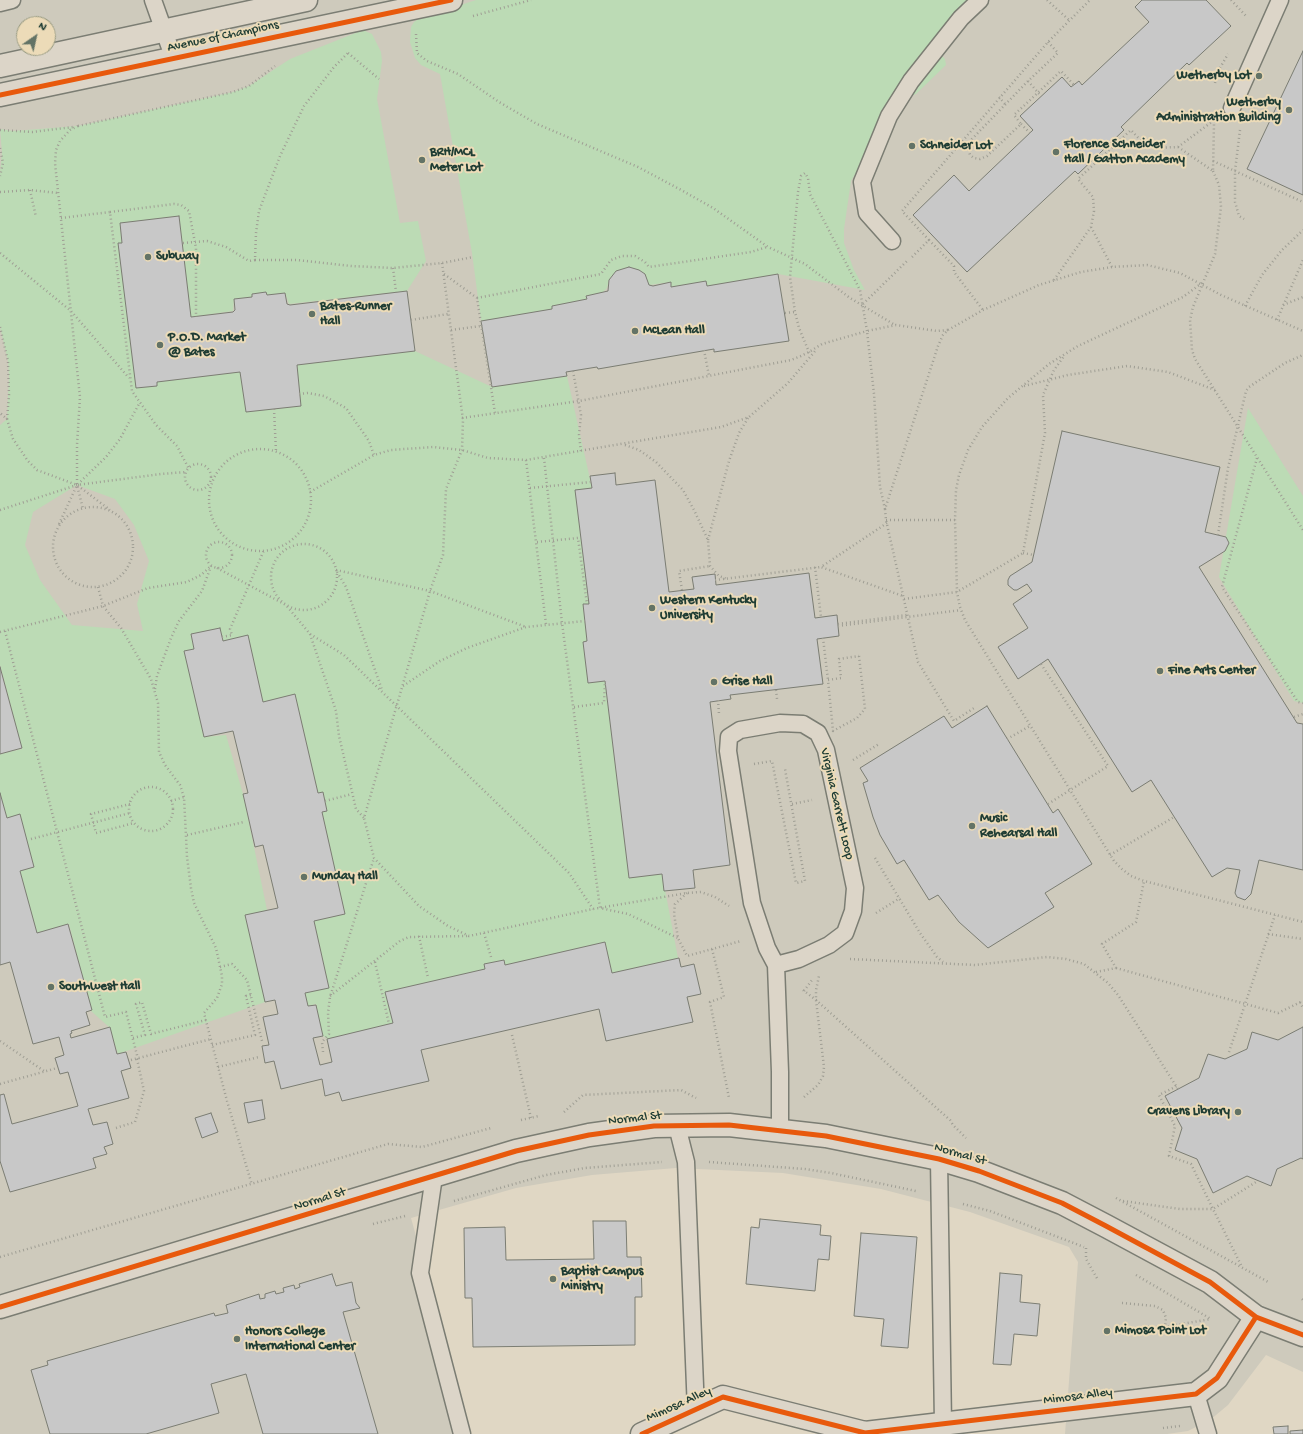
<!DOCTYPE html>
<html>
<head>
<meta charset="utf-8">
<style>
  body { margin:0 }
  #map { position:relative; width:1303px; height:1434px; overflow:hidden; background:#e0d7c4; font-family:"Gochi Hand",sans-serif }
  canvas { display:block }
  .north { position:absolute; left:16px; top:16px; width:40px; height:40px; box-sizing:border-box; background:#ecdbb8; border:1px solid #9a9c83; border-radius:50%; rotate:34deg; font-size:11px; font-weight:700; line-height:16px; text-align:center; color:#1f3d34 }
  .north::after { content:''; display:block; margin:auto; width:14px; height:18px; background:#637366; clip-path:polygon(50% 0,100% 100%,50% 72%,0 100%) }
</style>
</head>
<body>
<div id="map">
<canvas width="1303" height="1434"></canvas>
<div class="north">N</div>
</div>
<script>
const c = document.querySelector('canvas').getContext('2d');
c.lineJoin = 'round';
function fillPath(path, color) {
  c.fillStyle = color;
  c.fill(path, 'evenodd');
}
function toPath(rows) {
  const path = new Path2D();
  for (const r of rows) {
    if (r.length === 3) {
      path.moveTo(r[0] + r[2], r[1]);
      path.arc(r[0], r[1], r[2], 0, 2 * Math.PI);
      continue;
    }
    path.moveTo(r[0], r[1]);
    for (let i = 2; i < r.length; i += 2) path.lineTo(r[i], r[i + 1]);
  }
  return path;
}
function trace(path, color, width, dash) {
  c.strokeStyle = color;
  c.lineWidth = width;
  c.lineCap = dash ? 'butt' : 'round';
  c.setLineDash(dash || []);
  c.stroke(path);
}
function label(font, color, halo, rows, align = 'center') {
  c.font = font + ' "Gochi Hand",sans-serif';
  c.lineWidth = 4;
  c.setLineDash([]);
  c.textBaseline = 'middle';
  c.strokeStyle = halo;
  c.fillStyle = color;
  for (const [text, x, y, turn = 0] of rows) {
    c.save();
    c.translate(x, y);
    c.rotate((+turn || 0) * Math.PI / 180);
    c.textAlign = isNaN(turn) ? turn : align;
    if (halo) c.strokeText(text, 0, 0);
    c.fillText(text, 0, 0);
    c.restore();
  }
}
fillPath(toPath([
  [0,0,1303,0,1303,1372,1266,1355,1228,1405,1210,1420,1188,1431,1167,1434,1065,1434,1078,1262,1069,1247,970,1212,881,1189,783,1173,676,1168,592,1175,516,1188,411,1218,471,1434,0,1434],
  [24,24,48,24,48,48,24,48]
]), '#cecabc');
fillPath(toPath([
  [476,0,972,0,931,44,945,59,946,65,916,94,911,96,877,138,851,181,844,229,844,243,854,270,865,290,778,274,707,286,706,281,671,287,671,282,649,285,644,274,639,270,629,267,616,271,609,280,607,288,603,292,586,296,587,299,552,306,552,309,481,321,472,253,440,74,421,65,415,58,410,42,411,27,414,22,420,18],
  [363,30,372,34,381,52,382,61,377,99,400,223,418,221,426,261,407,291,289,304,285,293,267,295,266,292,252,294,252,297,234,299,233,311,191,317,179,216,120,223,122,243,119,243,136,388,157,386,157,382,240,372,246,412,301,406,297,365,415,351,492,387,567,376,592,488,575,490,589,604,583,604,587,641,583,642,588,683,605,681,629,878,662,874,678,958,612,973,605,942,505,965,504,960,485,964,486,969,386,992,393,1023,327,1039,323,1036,316,1004,308,1006,305,993,329,987,314,921,345,914,322,812,327,811,318,793,295,694,263,702,248,636,223,641,220,628,191,634,194,649,185,651,204,737,226,735,243,794,267,910,265,1002,118,1054,109,1027,91,1011,69,924,36,933,20,871,34,867,20,815,6,818,0,794,0,754,22,749,0,665,0,425,7,419,9,377,8,361,0,327,0,174,2,152,0,129,13,131,78,126,233,92,249,86,290,59],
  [77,485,115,499,134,525,149,561,137,604,143,631,72,625,40,580,25,545,33,512],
  [1248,408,1303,496,1303,703,1294,701,1219,577]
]), '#bcdbb5');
const building = toPath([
  [1142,0,1206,0,1231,26,1189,65,1187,63,1121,127,1124,130,1078,174,1075,171,967,272,913,215,954,175,969,191,1033,130,1020,116,1062,77,1071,87,1079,81,1082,85,1149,22,1135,7,1142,0],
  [1303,51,1303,195,1247,169,1303,51],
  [179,216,191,317,233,312,235,310,234,299,252,297,252,294,266,292,267,295,285,293,287,304,290,305,407,291,415,351,297,365,301,406,246,412,240,372,157,382,157,386,136,388,118,243,122,243,120,223,179,216],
  [629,267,639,270,645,274,649,285,653,286,671,282,671,287,706,281,707,286,778,274,789,341,714,352,714,349,598,369,597,367,566,372,567,376,492,387,481,321,552,309,552,306,587,299,586,296,608,291,609,280,616,271,629,267],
  [1062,431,1220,467,1205,532,1226,537,1229,543,1225,551,1199,567,1297,723,1303,724,1303,870,1259,860,1251,894,1245,900,1237,897,1235,893,1240,870,1227,868,1212,877,1151,780,1132,792,1048,659,1018,679,998,647,1028,628,1013,604,1032,591,1027,584,1017,590,1014,590,1008,585,1008,580,1010,576,1032,562,1062,431],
  [615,473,616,485,655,480,669,592,694,589,692,577,715,574,716,585,809,573,815,618,837,615,839,636,817,639,823,684,730,695,731,699,710,702,730,865,693,870,695,888,664,891,662,874,629,878,605,681,588,683,583,642,587,641,583,604,589,604,575,490,592,488,590,476,615,473],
  [220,628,223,641,248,635,263,702,295,694,318,793,323,792,327,811,322,812,345,914,314,921,329,988,305,993,308,1006,316,1005,323,1036,313,1038,320,1065,332,1062,327,1039,393,1023,385,992,485,969,484,964,504,960,505,965,605,942,612,973,679,958,681,967,694,964,701,994,687,997,693,1022,606,1041,599,1009,421,1050,429,1081,342,1101,339,1092,325,1096,322,1079,281,1089,274,1061,265,1063,262,1046,269,1045,263,1017,278,1014,275,1000,265,1002,245,915,278,908,263,845,255,847,243,794,248,793,233,731,204,737,184,651,194,649,191,634,220,628],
  [0,667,22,748,0,754,0,667],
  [987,706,1053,813,1058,809,1092,864,1045,893,1054,907,988,948,959,922,938,895,929,900,904,860,897,864,880,835,873,817,863,783,868,781,860,768,944,716,952,728,987,706],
  [0,793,7,818,20,814,34,867,20,871,37,933,68,924,92,1010,86,1012,90,1025,71,1031,72,1033,70,1034,71,1038,110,1027,117,1054,126,1052,131,1068,121,1071,129,1098,88,1109,93,1125,107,1122,113,1144,104,1147,107,1154,93,1158,96,1168,10,1192,0,1161,0,1095,4,1094,12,1124,78,1106,68,1072,60,1074,55,1058,64,1055,59,1037,33,1044,10,962,0,965,0,793],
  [1303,1027,1303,1159,1301,1158,1277,1169,1271,1186,1247,1176,1213,1193,1197,1159,1175,1150,1182,1128,1165,1096,1199,1078,1208,1054,1225,1059,1247,1049,1252,1032,1278,1040,1303,1027],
  [262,1100,265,1119,248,1123,244,1103,262,1100],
  [211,1113,218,1132,202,1138,195,1118,211,1113],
  [760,1219,821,1225,820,1235,831,1236,829,1260,818,1259,815,1291,746,1284,751,1227,759,1228,760,1219],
  [593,1221,626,1221,627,1257,641,1257,642,1297,635,1297,635,1345,473,1347,472,1298,465,1298,464,1228,505,1227,506,1260,594,1259,593,1221],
  [861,1233,917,1237,908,1348,881,1346,884,1319,854,1316,861,1233],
  [1000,1273,1022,1275,1020,1302,1040,1304,1037,1336,1014,1334,1011,1365,993,1364,1000,1273],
  [332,1274,336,1286,352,1282,356,1303,360,1308,343,1312,378,1434,263,1434,246,1374,211,1384,219,1413,146,1434,50,1434,31,1370,48,1365,47,1361,214,1313,215,1316,228,1313,226,1305,259,1294,260,1299,265,1298,265,1294,275,1291,276,1294,284,1292,283,1288,294,1285,295,1289,300,1287,299,1284,332,1274],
  [1288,1426,1288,1434,1274,1434,1273,1427,1288,1426],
  [1303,1430,1303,1434,1290,1434,1290,1431,1303,1430]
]);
fillPath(building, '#c8c8c8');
trace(building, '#7b7d73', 1);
const service = toPath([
  [153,0,174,59],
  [0,3,12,0],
  [1232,108,1280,0],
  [892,241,867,213,862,182,889,116,911,81,961,18,980,0],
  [776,965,799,959,829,945,845,933,853,911,855,888,826,750,818,733,803,724,780,723,740,730,729,737,728,751,752,903,767,948,776,965,780,1072,780,1130],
  [677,1126,686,1162,696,1411],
  [939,1159,943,1424],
  [434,1176,420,1273,462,1434],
  [1196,1394,1208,1434]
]);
const minor = toPath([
  [0,66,306,0],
  [0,95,451,0],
  [642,1434,723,1397,865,1433,1196,1394,1217,1378,1256,1317]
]);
const tertiary = toPath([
  [0,1307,516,1151,589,1135,654,1126,729,1125,826,1136,939,1159,979,1171,1062,1203,1106,1226,1210,1282,1256,1317,1303,1335]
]);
trace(service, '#7b7d73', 19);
trace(minor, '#7b7d73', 25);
trace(tertiary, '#7b7d73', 25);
trace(toPath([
  [1047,0,1069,20],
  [1231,0,1247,17],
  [473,16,531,0],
  [416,34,417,53,427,61,458,74,499,102,537,124,638,167,683,191,713,208,768,247,805,264,850,298,895,325],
  [1048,42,1058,53,1028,81,972,139,968,148,970,155,974,158,980,159,987,156,1021,124,1014,115,1061,71,1074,85],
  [348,53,379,79],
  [1028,81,1041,96],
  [1215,83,1217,73,1228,54],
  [999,97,1005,104],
  [1021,124,1030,133],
  [78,126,70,130,60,141,56,150,55,163,80,397,77,445,77,485,83,509],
  [78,126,233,92,249,86,275,66],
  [0,130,32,132,73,127],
  [1240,130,1235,171,1235,202,1239,216,1244,219],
  [1178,147,1213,171,1214,124],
  [0,148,3,163,0,176],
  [1213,161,1303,202],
  [1213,171,1219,185,1221,207,1215,254,1193,307,1190,320,1192,350,1195,359,1303,530],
  [30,190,36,217],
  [0,192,30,190,58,193],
  [110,212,174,204,181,205,189,211,196,248,196,317],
  [61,218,110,212,132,391,156,425,177,446,189,469],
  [1091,227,1112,267,1147,265,1180,273,1221,295,1303,331],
  [929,240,902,211,1048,42,1090,0],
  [183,243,207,241,226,247,249,261,255,260,256,233,259,211,280,156,304,106,334,67,348,53],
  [0,253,71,311,129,378],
  [912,257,929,240,954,266,954,272,983,310],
  [255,260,297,260,351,266,393,268,442,263,473,257],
  [442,263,463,420,462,450,446,489,443,555,430,591,364,818,374,858,419,906,448,926,469,936,593,909,687,893,701,892,715,897,729,906],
  [393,268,396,292],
  [444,274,477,298,495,413],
  [1054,280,1091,227,1094,211,1093,197,1078,179,1131,130,1142,142,1149,146,1156,148,1178,147,1213,121],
  [1202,283,1183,297,1078,346,1049,364,1008,398,982,427,968,450,959,475,956,490,955,520,957,592,960,607,965,620,1114,861,1122,869,1131,876,1144,881,1303,922],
  [477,298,601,274,611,260,622,256,635,256,645,262,649,267,751,252,767,247],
  [863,304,907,261],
  [1283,305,1303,297],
  [1245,306,1262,275,1282,250,1303,230],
  [785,313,795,312],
  [411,320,448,314],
  [1277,320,1303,260],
  [0,327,8,361,9,395,7,419,0,413],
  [451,330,481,326],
  [948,330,983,310,1039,285,1081,272,1112,267],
  [704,350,709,376],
  [573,371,581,415,579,435,581,452],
  [1024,386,1068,375,1127,366,1168,372,1215,390],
  [299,394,308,393,324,396,346,408,369,441,374,455],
  [274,409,276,452],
  [462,418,579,401,791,360,801,356,809,352,822,344,867,331,860,290,810,194,808,178,805,173,801,176,798,192,790,277,795,312,799,328,809,352,810,355],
  [7,419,13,439,28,461,37,470,77,485,110,510],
  [625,445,639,450,656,462,683,490,694,510,708,540,710,566,719,576,727,579],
  [260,500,51],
  [544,458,562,623,600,908,628,914,678,938],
  [1257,458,1222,587,1298,702,1303,703],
  [526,460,546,624],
  [198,477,13],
  [530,488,591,482],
  [310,492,374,455,391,450,433,447,462,450,488,458,526,460,721,427,749,417,788,383,816,350],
  [93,547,40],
  [885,509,880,487,874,394,867,331,896,325,937,331,948,330,943,335,938,346,885,509,886,520,918,662,954,721,974,708],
  [0,510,77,485,161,474,186,472],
  [886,520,955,520],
  [887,523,821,567,903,596],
  [59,524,77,485,106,457,120,439,140,402],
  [1218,535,1228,468,1246,391,1249,387,1285,363,1303,355],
  [708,540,729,461,739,433,748,418],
  [219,555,13],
  [537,542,578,538,587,604],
  [304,577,33],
  [1023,553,1034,555],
  [815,567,821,617],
  [217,568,286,605,310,634,344,655,569,873,593,909],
  [336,570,430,591,526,627],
  [337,572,346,587,382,690],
  [715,580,821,567],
  [98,587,103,606,121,628,151,679,158,703,159,752,165,765,180,785,184,797,187,857,191,888,194,903,216,948,222,976,222,984,217,998,204,1013,227,1101,252,1185],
  [682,590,679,571,710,566],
  [904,599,957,592,1023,553,1045,433,1043,395,1054,370,1064,356],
  [838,624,907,615],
  [838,626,961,610],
  [5,631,105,1017,126,1012,138,1059],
  [0,632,103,606,148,588,187,582,201,575,211,566],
  [310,634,336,711,339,736,356,809,364,818],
  [222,637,232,635,230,629,264,550],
  [823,638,828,680],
  [859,656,865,709,857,718,833,731,828,680,841,678,839,659,859,656],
  [1041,664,1108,766,1048,804],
  [403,686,440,661,467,648,526,627,585,621],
  [155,689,157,676,171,638,179,621,202,591,211,566],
  [776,690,777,699],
  [718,700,719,714],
  [574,707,604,703,605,681],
  [1294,717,1303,714],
  [1007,739,1030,726],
  [853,760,879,744],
  [754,764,772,761,796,883,805,881,785,769],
  [151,809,22],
  [171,801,184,797],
  [325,801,352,794],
  [130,804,91,814,96,833,134,823],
  [792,804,812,800],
  [187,835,244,822],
  [31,839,130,813],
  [1110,855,1174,817],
  [875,858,920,933,937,957,943,962],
  [687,893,675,904,674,914,678,938,687,956,741,941],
  [876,913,900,898],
  [484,933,491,957],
  [1268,934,1303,939],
  [419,936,428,978],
  [712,949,724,997,710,1002,729,1098],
  [850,959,975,965,1047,957,1066,959,1084,964,1108,983,1118,995,1178,1089],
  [375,962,389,1024],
  [220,967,232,964,247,980,262,1041],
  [1116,968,1278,1013,1303,1001],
  [1096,972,1116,968,1102,944,1136,922,1144,881],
  [803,990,816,1000,950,1120,953,1125,966,1138],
  [804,991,812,980],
  [330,996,400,941,409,937,467,936],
  [1300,1002,1303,1008],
  [512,1035,531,1118],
  [133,1038,145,1035,136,1004,142,1002,151,1034,206,1020],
  [0,1041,44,1071],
  [212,1045,255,1035,246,996,251,995],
  [323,1052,322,1042,329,1034,328,1013,330,997,374,858],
  [1229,1052,1275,915],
  [131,1060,211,1039],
  [218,1067,259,1057],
  [0,1084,57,1068],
  [804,1097,818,1085,823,1076,824,1067,816,1000,816,990,819,976],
  [564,1112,583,1095,681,1090,696,1098],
  [521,1120,539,1116],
  [116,1128,135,1122,144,1091,137,1059],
  [709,1162,805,1169,831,1173,916,1191],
  [1116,1198,1270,1283],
  [454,1201,546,1175,585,1168,662,1162],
  [1123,1201,1180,1209,1213,1209,1191,1164,1169,1156,1175,1126,1159,1095,1177,1086],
  [963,1204,990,1211,1084,1247],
  [373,1224,405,1216],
  [1086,1248,1086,1259,1098,1280],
  [0,1257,388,1144,422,1147,491,1128],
  [1241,1265,1213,1209,1256,1182],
  [1136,1275,1211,1319],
  [1302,1299,1303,1300],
  [1122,1303,1155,1306,1163,1310,1166,1318,1164,1335],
  [1148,1327,1164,1327,1211,1319],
  [1163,1428,1180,1426]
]), '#9f9e94', 2.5, [1, 3]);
trace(service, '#dcd5c8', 16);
trace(minor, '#dcd5c8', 22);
trace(tertiary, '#dcd5c8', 22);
trace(toPath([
  [0,95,451,0],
  [0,1307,516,1151,589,1135,654,1126,729,1125,826,1136,939,1159,979,1171,1062,1203,1106,1226,1210,1282,1256,1317,1303,1335],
  [642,1434,723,1397,865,1433,1196,1394,1217,1378,1256,1317]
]), '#e8590c', 5);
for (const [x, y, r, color] of [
  [1259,76,4,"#637366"],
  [1289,110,4,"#637366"],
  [912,146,4,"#637366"],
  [1056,152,4,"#637366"],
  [422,160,4,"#637366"],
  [148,257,4,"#637366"],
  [312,314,4,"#637366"],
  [635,331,4,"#637366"],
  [160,345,4,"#637366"],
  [652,608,4,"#637366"],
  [1160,671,4,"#637366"],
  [714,682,4,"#637366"],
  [972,826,4,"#637366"],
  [304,877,4,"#637366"],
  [51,987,4,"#637366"],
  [1238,1112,4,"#637366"],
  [553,1279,4,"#637366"],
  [1107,1331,4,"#637366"],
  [237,1339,4,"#637366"]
]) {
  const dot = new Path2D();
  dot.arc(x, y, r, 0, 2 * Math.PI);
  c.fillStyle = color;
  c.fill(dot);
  trace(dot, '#ecdbb8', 1.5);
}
label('13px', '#1f3d34', '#ecdbb8', [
  ["Avenue of Champions",223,37,-12],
  ["Virginia Garrett Loop",836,804,77],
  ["Normal St",635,1119,-6],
  ["Normal St",960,1155,16],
  ["Normal St",320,1200,-17],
  ["Mimosa Alley",1078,1397,-7],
  ["Mimosa Alley",679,1405,-24]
]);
label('bold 13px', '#1f3d34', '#ecdbb8', [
  ["Wetherby Lot",1251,76,"right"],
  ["Wetherby",1281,103,"right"],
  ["Administration Building",1281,118,"right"],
  ["Florence Schneider",1064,145],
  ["Hall / Gatton Academy",1064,160],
  ["Schneider Lot",920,146],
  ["BRH/MCL",430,153],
  ["Meter Lot",430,168],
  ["Subway",156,257],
  ["Bates-Runner",320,307],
  ["Hall",320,322],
  ["McLean Hall",643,331],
  ["P.O.D. Market",168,338],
  ["@ Bates",168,353],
  ["Western Kentucky",660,601],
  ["University",660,616],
  ["Fine Arts Center",1168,671],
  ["Grise Hall",722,682],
  ["Music",980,819],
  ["Rehearsal Hall",980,834],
  ["Munday Hall",312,877],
  ["Southwest Hall",59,987],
  ["Cravens Library",1230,1112,"right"],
  ["Baptist Campus",561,1272],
  ["Ministry",561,1287],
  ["Mimosa Point Lot",1115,1331],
  ["Honors College",245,1332],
  ["International Center",245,1347]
], 'left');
</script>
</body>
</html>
